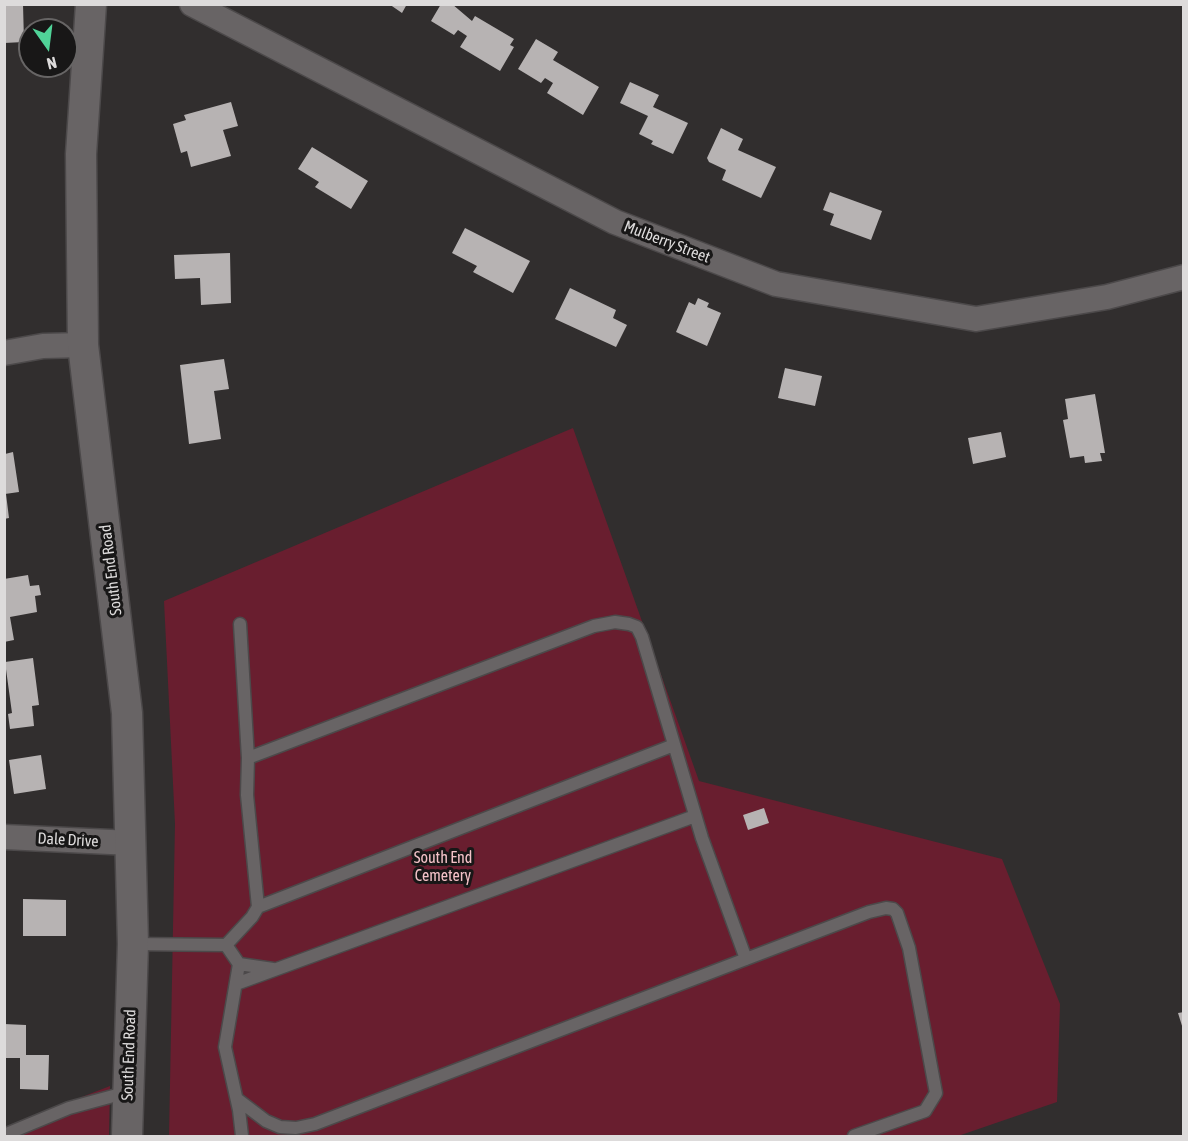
<!DOCTYPE html>
<html>
<head>
<meta charset="utf-8">
<style>
  body { margin:0 }
  #map { position:relative; width:1188px; height:1141px; overflow:hidden; background:#312e2e; font-family:"Asap Condensed",sans-serif }
  canvas { display:block }
  .frame { position:absolute; inset:0; border:6px solid #dddbdb; pointer-events:none }
  .north { position:absolute; left:18px; top:18px; width:60px; height:60px; box-sizing:border-box; background:#181717; border:2px solid #676565; border-radius:50%; rotate:166deg; font-size:16px; font-weight:700; line-height:24px; text-align:center; color:#dddbdb }
  .north::after { content:''; display:block; margin:auto; width:21px; height:27px; background:#50d398; clip-path:polygon(50% 0,100% 100%,50% 72%,0 100%) }
</style>
</head>
<body>
<div id="map">
<canvas width="1188" height="1141"></canvas>
<div class="frame"></div>
<div class="north">N</div>
</div>
<script>
const c = document.querySelector('canvas').getContext('2d');
c.lineJoin = 'round';
function fillPath(path, color) {
  c.fillStyle = color;
  c.fill(path, 'evenodd');
}
function toPath(rows) {
  const path = new Path2D();
  for (const r of rows) {
    path.moveTo(r[0], r[1]);
    for (let i = 2; i < r.length; i += 2) path.lineTo(r[i], r[i + 1]);
  }
  return path;
}
function trace(path, color, width, dash) {
  c.strokeStyle = color;
  c.lineWidth = width;
  c.lineCap = dash ? 'butt' : 'round';
  c.setLineDash(dash || []);
  c.stroke(path);
}
function label(font, color, halo, rows, align = 'center') {
  c.font = font + ' "Asap Condensed",sans-serif';
  c.lineWidth = 6;
  c.setLineDash([]);
  c.textBaseline = 'middle';
  c.strokeStyle = halo;
  c.fillStyle = color;
  for (const [text, x, y, turn = 0] of rows) {
    c.save();
    c.translate(x, y);
    c.rotate((+turn || 0) * Math.PI / 180);
    c.textAlign = isNaN(turn) ? turn : align;
    if (halo) c.strokeText(text, 0, 0);
    c.fillText(text, 0, 0);
    c.restore();
  }
}
fillPath(toPath([
  [573,428,699,781,1002,859,1060,1004,1057,1102,958,1136,169,1136,175,824,164,601],
  [110,1086,109,1136,5,1136,5,1127]
]), '#691e2f');
fillPath(toPath([
  [23,4,24,42,4,43,4,5],
  [389,4,407,4,402,13],
  [441,4,452,4,472,21,475,16,514,39,510,45,514,47,500,71,460,47,467,36,458,30,454,35,431,21],
  [536,39,558,52,553,60,599,87,583,115,547,93,553,83,545,78,541,83,518,69],
  [630,82,659,95,653,107,688,123,673,154,651,144,653,141,639,134,648,116,620,103],
  [231,102,238,126,223,130,231,156,191,167,187,151,181,153,173,124,186,120,184,115],
  [721,128,743,139,738,150,776,167,761,198,722,180,726,170,709,162,707,158],
  [312,147,368,181,351,209,315,187,319,182,298,169],
  [830,192,882,211,871,240,830,225,834,214,823,210],
  [465,228,530,261,513,293,473,272,477,266,452,253],
  [230,253,231,303,201,305,200,278,175,279,174,255],
  [570,288,616,310,613,318,627,325,616,347,555,319],
  [698,298,709,303,707,307,721,313,707,346,676,332,689,302,695,305],
  [224,359,229,389,214,391,221,439,189,444,180,365],
  [785,368,822,376,815,406,778,398],
  [1095,394,1105,453,1100,453,1102,461,1085,463,1084,456,1070,458,1063,420,1068,419,1065,399],
  [1001,432,1006,457,973,464,968,438],
  [13,452,19,492,5,494,5,454],
  [6,494,9,518,4,519,4,495],
  [28,575,30,586,39,585,41,595,35,596,37,612,10,617,14,640,4,642,4,579],
  [33,658,39,705,32,706,34,726,10,729,8,714,12,713,5,662],
  [41,755,46,789,14,794,9,760],
  [764,808,769,823,748,830,743,815],
  [23,899,66,900,66,936,23,936],
  [1184,1012,1184,1029,1183,1029,1178,1013],
  [4,1024,26,1025,26,1055,49,1055,48,1090,20,1089,20,1058,4,1058]
]), '#b7b3b3');
const service = toPath([
  [240,624,248,758],
  [258,907,674,745],
  [134,944,226,945,252,917,258,907,247,795,248,758,594,626,615,622,629,624,637,627,642,637,702,838,746,959,869,912,886,908,893,909,897,913,909,948,936,1093,925,1111,854,1136],
  [226,945,239,964,225,1047,239,1110,242,1136],
  [239,964,273,969],
  [236,984,695,816],
  [237,1099,266,1121,280,1127,296,1128,315,1124,746,959],
  [4,1135,69,1108,128,1092]
]);
const minor = toPath([
  [192,4,615,222,776,284,976,319,1107,297,1184,277],
  [4,353,43,346,83,345],
  [4,837,132,843]
]);
const tertiary = toPath([
  [91,4,81,154,83,345,127,713,133,944,127,1136]
]);
trace(service, '#4c494a', 15);
trace(minor, '#4c494a', 27);
trace(tertiary, '#4c494a', 33);
trace(service, '#686465', 12);
trace(minor, '#686465', 24);
trace(tertiary, '#686465', 30);
label('16px', '#dddbdb', '#181717', [
  ["Mulberry Street",667,242,21],
  ["South End Road",111,570,-97],
  ["Dale Drive",68,840,3],
  ["South End Road",129,1055,-88]
]);
label('16px', '#f4c2c8', '#181717', [
  ["South End",443,858],
  ["Cemetery",443,876]
]);
</script>
</body>
</html>
